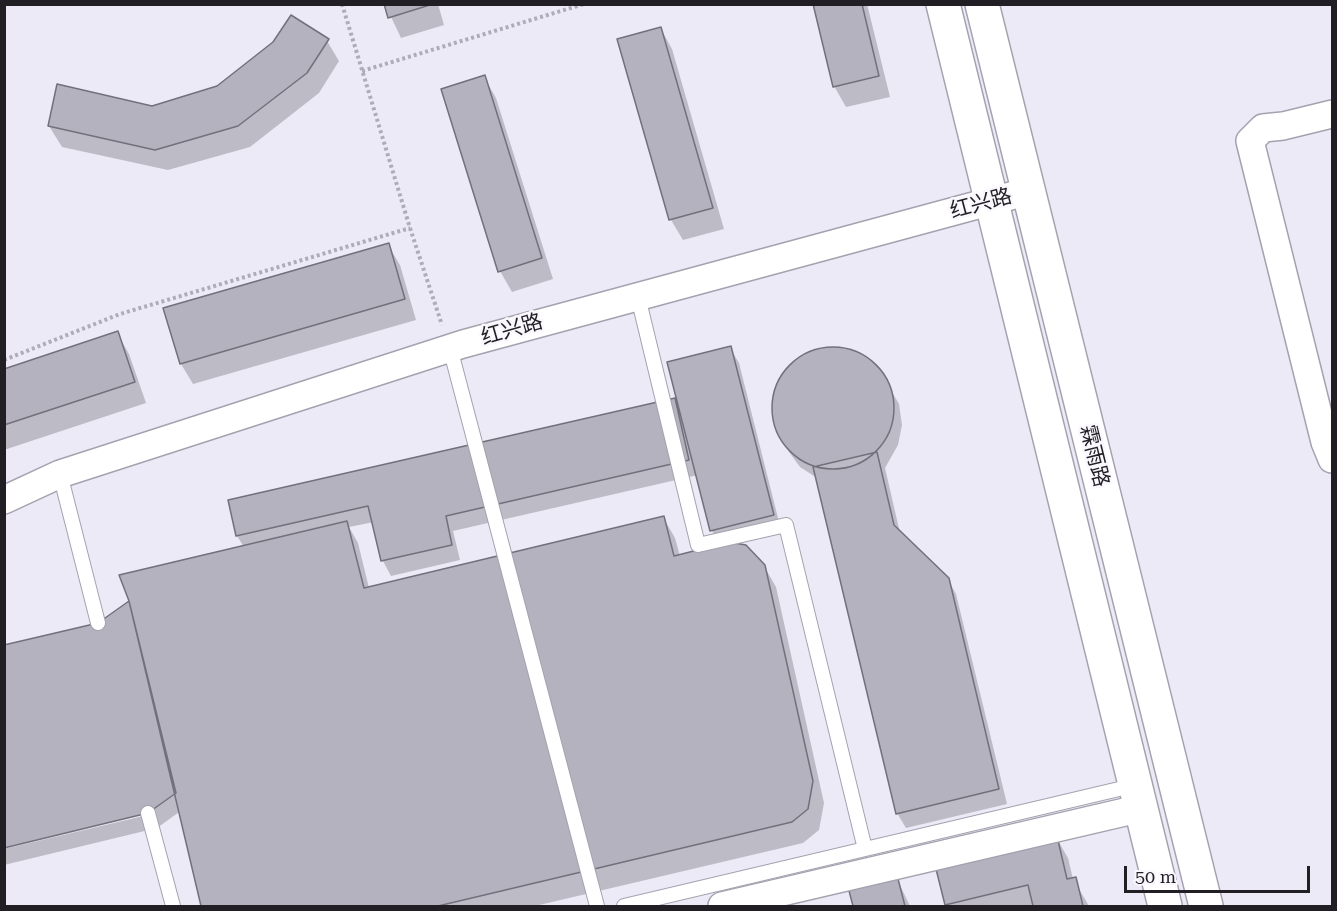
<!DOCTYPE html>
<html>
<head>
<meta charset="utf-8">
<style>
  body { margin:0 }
  #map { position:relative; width:1337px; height:911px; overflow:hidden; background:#edeaf8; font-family:"Roboto Serif",serif }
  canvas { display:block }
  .frame { position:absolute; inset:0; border:6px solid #211f24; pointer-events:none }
  .scale { position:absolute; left:1124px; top:866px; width:186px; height:27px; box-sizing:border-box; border:3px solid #211f24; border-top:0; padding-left:8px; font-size:18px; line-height:21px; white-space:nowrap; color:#211f24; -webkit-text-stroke:4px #faf8fe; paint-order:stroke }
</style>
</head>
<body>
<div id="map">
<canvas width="1337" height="911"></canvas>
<div class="frame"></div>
<div class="scale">50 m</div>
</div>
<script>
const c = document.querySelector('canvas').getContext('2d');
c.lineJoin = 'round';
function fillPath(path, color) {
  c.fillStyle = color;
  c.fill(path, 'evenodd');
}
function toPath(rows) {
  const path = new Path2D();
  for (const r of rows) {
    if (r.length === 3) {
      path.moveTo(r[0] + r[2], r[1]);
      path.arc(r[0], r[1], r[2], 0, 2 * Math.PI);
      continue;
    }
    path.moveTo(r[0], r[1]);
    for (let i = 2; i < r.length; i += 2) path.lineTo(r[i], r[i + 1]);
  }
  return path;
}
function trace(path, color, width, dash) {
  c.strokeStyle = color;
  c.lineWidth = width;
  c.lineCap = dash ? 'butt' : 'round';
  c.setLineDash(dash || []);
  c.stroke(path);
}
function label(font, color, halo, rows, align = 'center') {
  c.font = font + ' "Roboto Serif","Noto Sans SC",serif';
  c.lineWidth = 5;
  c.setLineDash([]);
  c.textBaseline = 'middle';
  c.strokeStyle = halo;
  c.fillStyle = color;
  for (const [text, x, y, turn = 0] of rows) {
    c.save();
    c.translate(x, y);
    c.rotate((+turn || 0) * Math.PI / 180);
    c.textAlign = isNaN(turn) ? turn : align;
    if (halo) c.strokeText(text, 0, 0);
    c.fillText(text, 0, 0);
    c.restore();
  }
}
fillPath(toPath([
  [385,4,438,4,444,25,401,38],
  [814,4,867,4,890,97,846,107,834,86],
  [661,29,672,49,724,229,683,240,671,220,619,40],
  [327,41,339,61,319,93,250,147,168,170,62,147,49,126,152,108,217,87],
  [484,77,496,98,553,279,512,292,500,271],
  [388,245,400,265,416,320,193,384,181,364,165,309],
  [117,333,129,354,146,403,4,450,4,371],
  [730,348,739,363,781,530,728,544,764,566,776,587,824,803,819,830,803,843,535,906,203,906,182,810,157,828,4,865,4,849,156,813,155,810,4,846,99,624,244,547,237,536,674,400,681,412],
  [698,475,712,531,721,546,680,556,675,538,663,517,369,588,358,543,349,527,374,522,383,561,391,576,460,560,453,531],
  [824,348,845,349,864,356,879,370,899,404,902,425,898,445,885,468,900,533,947,578,956,594,1007,804,906,828,897,813,817,478,800,467,789,452,773,418,773,399,779,381,790,366,804,354],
  [1056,837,1068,858,1073,879,1089,906,948,906,946,904],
  [896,877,910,906,854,906,850,888]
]), '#0003');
const building = toPath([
  [384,4,433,4,388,18,384,4],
  [813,4,862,4,879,76,833,87,813,4],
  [291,15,329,39,307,73,238,126,155,150,48,126,57,84,152,106,217,86,273,42,291,15],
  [661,27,713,208,669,220,617,39,661,27],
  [485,75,542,258,498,272,441,89,485,75],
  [389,243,405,299,180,364,163,308,389,243],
  [118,331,135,382,4,425,4,369,118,331],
  [731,346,774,515,710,531,667,362,731,346],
  [833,408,61],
  [675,398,689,460,446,516,452,545,381,561,368,506,236,536,228,500,675,398],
  [877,452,894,525,949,578,999,789,896,814,813,467,877,452],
  [664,516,674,556,729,542,746,545,765,565,813,781,808,809,792,822,438,906,201,906,129,601,119,575,347,521,364,588,664,516],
  [129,601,176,793,148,813,4,848,4,645,98,623,129,601],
  [1057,836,1067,879,1076,877,1083,906,1033,906,1028,885,945,905,935,865,1057,836],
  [897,875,905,906,853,906,848,887,897,875]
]);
fillPath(building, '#b5b2bf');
trace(building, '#73707c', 1.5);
const service = toPath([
  [638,297,698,545,786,525,865,849],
  [450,348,597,906],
  [60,474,98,623],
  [148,813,173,906],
  [624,906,1136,785]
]);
const minor = toPath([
  [1332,114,1283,126,1263,128,1250,141,1325,442,1332,459],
  [4,500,60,474,463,344,1029,191],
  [722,906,1142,808]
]);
const secondary = toPath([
  [943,4,1165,906],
  [982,4,1206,906]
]);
trace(service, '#a5a2af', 16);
trace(minor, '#a5a2af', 30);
trace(secondary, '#a5a2af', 36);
trace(toPath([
  [342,4,410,228,442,325],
  [362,71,584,4],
  [4,360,120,314,410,228]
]), '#afacb7', 4, [3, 3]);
trace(service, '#fff', 14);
trace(minor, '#fff', 27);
trace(secondary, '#fff', 33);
label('21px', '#211f24', '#faf8fe', [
  ["红兴路",981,204,-15],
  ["红兴路",512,330,-16],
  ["霖雨路",1094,456,76]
]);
</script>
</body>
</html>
